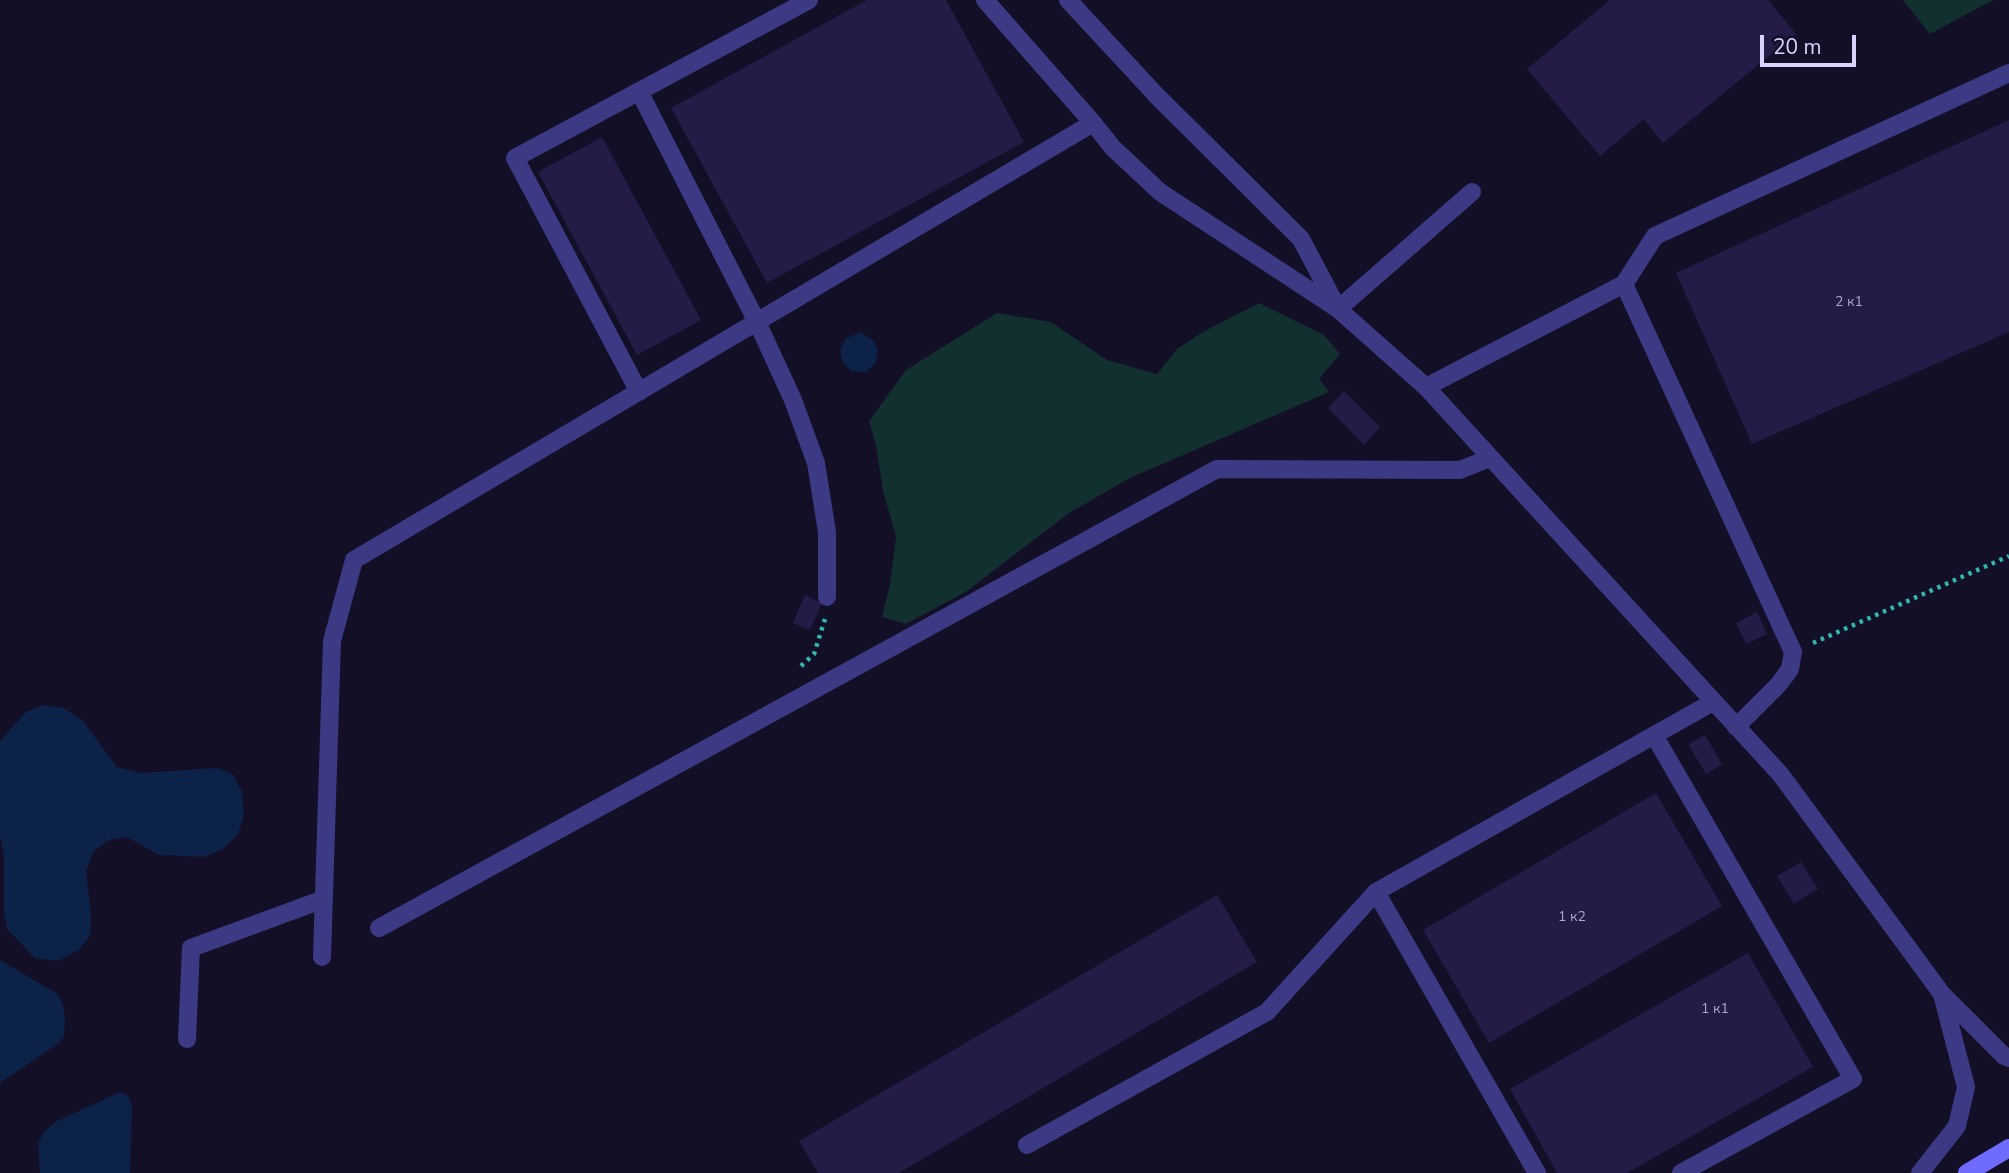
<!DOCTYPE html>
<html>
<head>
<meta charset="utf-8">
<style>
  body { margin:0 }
  #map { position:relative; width:2009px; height:1173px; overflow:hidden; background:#130f26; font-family:"Nunito Sans",sans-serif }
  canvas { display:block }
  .scale { position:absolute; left:1760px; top:35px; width:96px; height:32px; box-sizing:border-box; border:4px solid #d9d4ff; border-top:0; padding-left:9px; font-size:21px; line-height:24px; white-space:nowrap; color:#d9d4ff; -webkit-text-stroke:5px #130f26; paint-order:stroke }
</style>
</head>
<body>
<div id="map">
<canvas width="2009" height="1173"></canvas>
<div class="scale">20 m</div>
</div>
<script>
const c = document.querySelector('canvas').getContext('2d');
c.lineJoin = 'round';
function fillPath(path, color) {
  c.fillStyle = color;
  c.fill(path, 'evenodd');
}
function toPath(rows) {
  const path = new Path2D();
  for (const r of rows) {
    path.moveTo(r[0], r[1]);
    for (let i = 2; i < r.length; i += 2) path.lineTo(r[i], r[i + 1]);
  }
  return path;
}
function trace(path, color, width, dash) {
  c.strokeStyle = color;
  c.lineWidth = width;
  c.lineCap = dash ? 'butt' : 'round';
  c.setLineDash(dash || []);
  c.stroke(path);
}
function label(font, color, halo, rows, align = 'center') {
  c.font = font + ' "Nunito Sans",sans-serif';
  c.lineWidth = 7;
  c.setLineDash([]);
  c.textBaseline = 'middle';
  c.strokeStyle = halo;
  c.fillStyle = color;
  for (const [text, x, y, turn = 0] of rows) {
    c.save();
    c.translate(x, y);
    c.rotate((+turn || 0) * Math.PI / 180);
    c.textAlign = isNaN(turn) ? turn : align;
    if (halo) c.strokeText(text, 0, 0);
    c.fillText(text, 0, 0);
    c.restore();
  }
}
fillPath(toPath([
  [1903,0,1993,0,1930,34],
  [1259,303,1324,335,1340,354,1319,379,1329,392,1130,478,1069,513,967,591,906,624,882,617,890,585,896,537,883,491,876,445,869,421,906,370,997,313,1051,322,1107,360,1157,374,1177,349,1201,333]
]), '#12302f');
fillPath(toPath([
  [861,332,874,341,878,351,875,364,865,372,851,371,843,363,840,349,847,338],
  [44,705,64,708,83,721,117,767,141,773,218,768,233,775,242,791,244,816,238,834,224,848,205,857,159,855,127,837,109,840,94,851,86,871,91,915,90,936,79,950,58,961,35,958,7,929,4,913,4,856,0,836,0,741,26,712],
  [0,960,56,993,62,1002,65,1018,64,1037,56,1045,0,1083],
  [120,1092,128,1096,132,1107,130,1173,40,1173,38,1143,44,1132,57,1121]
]), '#0c2248');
fillPath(toPath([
  [867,0,946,0,1024,142,767,283,671,108],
  [1610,0,1768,0,1796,34,1663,143,1644,119,1600,156,1527,69],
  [2009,120,2009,332,1752,444,1676,273],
  [602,137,701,320,637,355,538,172],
  [1344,391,1380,427,1364,445,1328,408],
  [805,595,822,603,810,630,793,623],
  [1757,612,1767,634,1746,644,1736,623],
  [1705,735,1722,764,1706,774,1688,744],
  [1656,793,1722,906,1489,1043,1423,930],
  [1801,862,1818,889,1794,904,1777,876],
  [1217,895,1257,962,899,1173,818,1173,799,1141],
  [1748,953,1813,1067,1627,1173,1557,1173,1510,1089]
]), '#241b47');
trace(toPath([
  [1813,643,2009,556],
  [801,666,814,654,825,619]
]), '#2fb8b0', 4.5, [3.5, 5]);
trace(toPath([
  [985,0,1093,123],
  [1068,0,1157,96,1301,239,1338,309,1472,192],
  [639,91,757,322,793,400,816,463,827,532,827,597],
  [1624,284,1793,652,1790,669,1779,684,1736,727],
  [1426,387,1624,284,1655,236,2009,73],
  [639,392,515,158,809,0],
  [1654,735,1853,1079,1681,1173],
  [1376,892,1537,1173],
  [379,928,1217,469,1460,470,1490,458],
  [322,957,332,641,354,560,1093,123,1113,148,1160,192,1338,309,1426,387,1781,775,1942,994,2004,1056,2009,1058],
  [187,1039,191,948,324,899],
  [1027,1145,1267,1012,1376,892,1713,702],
  [1920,1173,1957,1126,1966,1087,1942,994]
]), '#3d3a85', 18);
trace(toPath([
  [1967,1173,2009,1148]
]), '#6f6bff', 18);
label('14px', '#aca6d1', null, [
  ["2 к1",1849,303],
  ["1 к2",1572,918],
  ["1 к1",1715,1010]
]);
</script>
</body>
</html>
